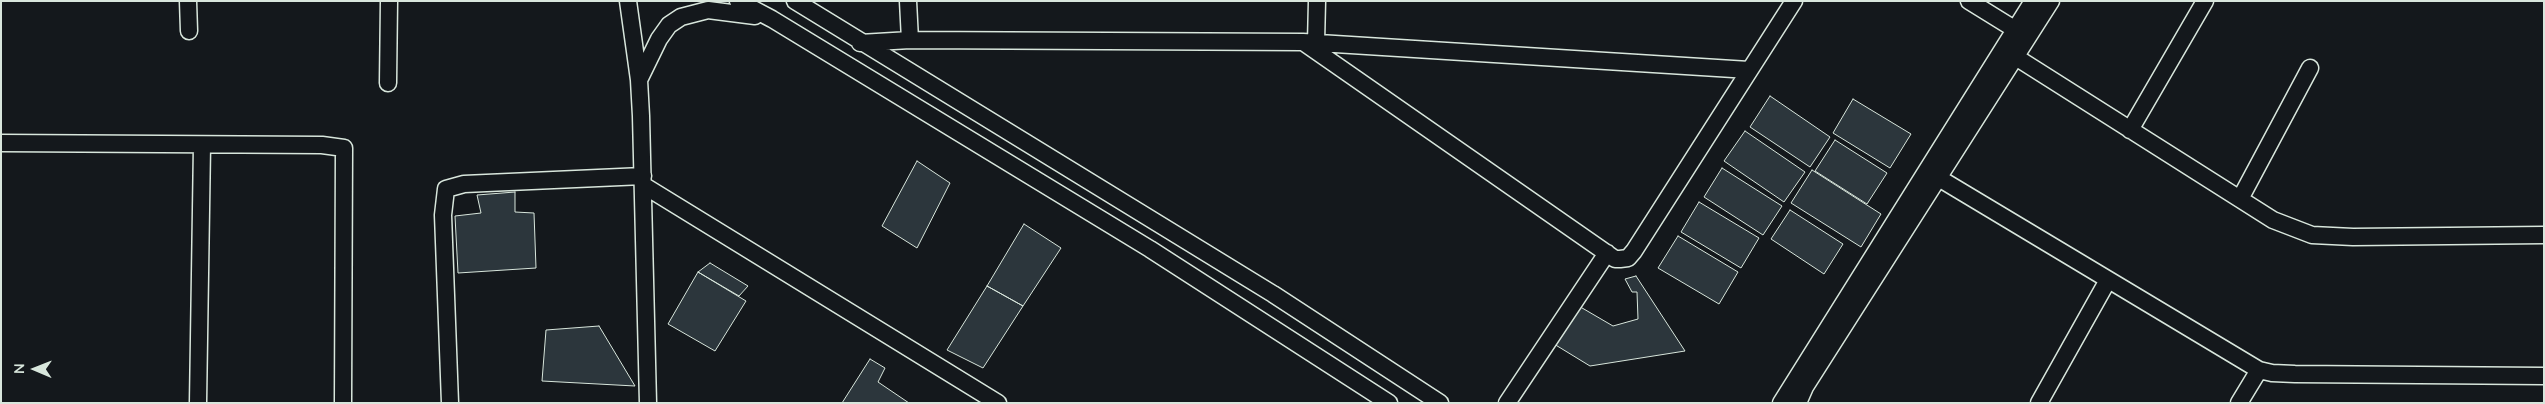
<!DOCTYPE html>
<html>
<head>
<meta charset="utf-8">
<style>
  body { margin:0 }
  #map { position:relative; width:2545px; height:404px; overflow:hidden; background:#14181c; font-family:"Nunito Sans",sans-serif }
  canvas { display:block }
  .frame { position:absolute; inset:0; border:2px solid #d8e6dc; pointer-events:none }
  .north { position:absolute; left:10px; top:344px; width:50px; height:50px; -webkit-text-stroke:4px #14181c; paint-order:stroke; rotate:271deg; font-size:14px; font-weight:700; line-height:20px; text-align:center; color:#d8e6dc }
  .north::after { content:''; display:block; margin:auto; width:18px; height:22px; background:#d8e6dc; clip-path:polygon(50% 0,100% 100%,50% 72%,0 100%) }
</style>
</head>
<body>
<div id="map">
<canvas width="2545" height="404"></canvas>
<div class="frame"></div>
<div class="north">N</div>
</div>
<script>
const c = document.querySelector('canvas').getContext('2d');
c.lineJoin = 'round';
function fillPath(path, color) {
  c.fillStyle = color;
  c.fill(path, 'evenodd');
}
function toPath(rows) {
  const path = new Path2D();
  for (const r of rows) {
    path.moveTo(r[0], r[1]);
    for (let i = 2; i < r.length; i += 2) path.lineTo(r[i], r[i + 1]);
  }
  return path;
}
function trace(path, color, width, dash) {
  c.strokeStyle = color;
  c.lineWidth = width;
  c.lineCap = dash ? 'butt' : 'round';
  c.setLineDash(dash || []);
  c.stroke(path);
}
const building = toPath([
  [1770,96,1830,137,1810,167,1750,127,1770,96],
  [1853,99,1911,134,1890,168,1833,133,1853,99],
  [1745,131,1805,172,1784,202,1724,161,1745,131],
  [1835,140,1887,173,1867,204,1815,171,1835,140],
  [917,161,950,183,917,248,882,226,917,161],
  [1722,168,1782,206,1763,235,1704,197,1722,168],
  [1812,170,1881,214,1861,247,1791,203,1812,170],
  [515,192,515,212,534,213,536,268,458,273,455,216,481,213,477,195,515,192],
  [1699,202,1759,238,1741,268,1681,232,1699,202],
  [1790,210,1843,244,1824,274,1771,239,1790,210],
  [1024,224,1061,248,1023,306,987,286,1024,224],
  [1678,236,1738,272,1719,304,1658,268,1678,236],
  [710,263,748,286,739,296,698,272,710,263],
  [698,272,746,301,715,351,668,324,698,272],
  [1636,276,1685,351,1590,366,1554,344,1577,305,1613,326,1638,319,1637,292,1632,292,1625,279,1636,276],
  [987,286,1023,306,983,368,947,350,987,286],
  [599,326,635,386,542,381,546,330,599,326],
  [870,359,885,368,878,382,909,403,842,403,870,359]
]);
fillPath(building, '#2c363c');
trace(building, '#d8e6dc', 1);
const minor = toPath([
  [188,1,189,31],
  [628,1,639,80,641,116,648,403],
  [738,1,772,19,1150,249,1389,403],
  [795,1,1273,294,1440,403],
  [908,1,910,40],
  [1969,1,2024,35],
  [1303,42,1615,259,1620,259,1628,258,1634,251,1794,1],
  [860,43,910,40,1303,42,1749,70],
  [1316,43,1317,1],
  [2003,49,2273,220,2312,235,2353,237,2544,235],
  [639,80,659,39,669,25,681,17,708,10,755,16],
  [388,83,389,1],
  [2130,130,2205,1],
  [1,143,322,145,344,148,343,403],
  [1927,171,2259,370,2272,373,2295,374,2544,376],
  [643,185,998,403],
  [2240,199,2310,68],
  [198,403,202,145],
  [450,403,443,215,446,189,464,184,643,176],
  [1507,403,1607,253],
  [1781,403,2033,1],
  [1798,403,1805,387,2051,1],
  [2039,403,2108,280],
  [2239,403,2259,370]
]);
trace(minor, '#d8e6dc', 19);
trace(minor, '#14181c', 16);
</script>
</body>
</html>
